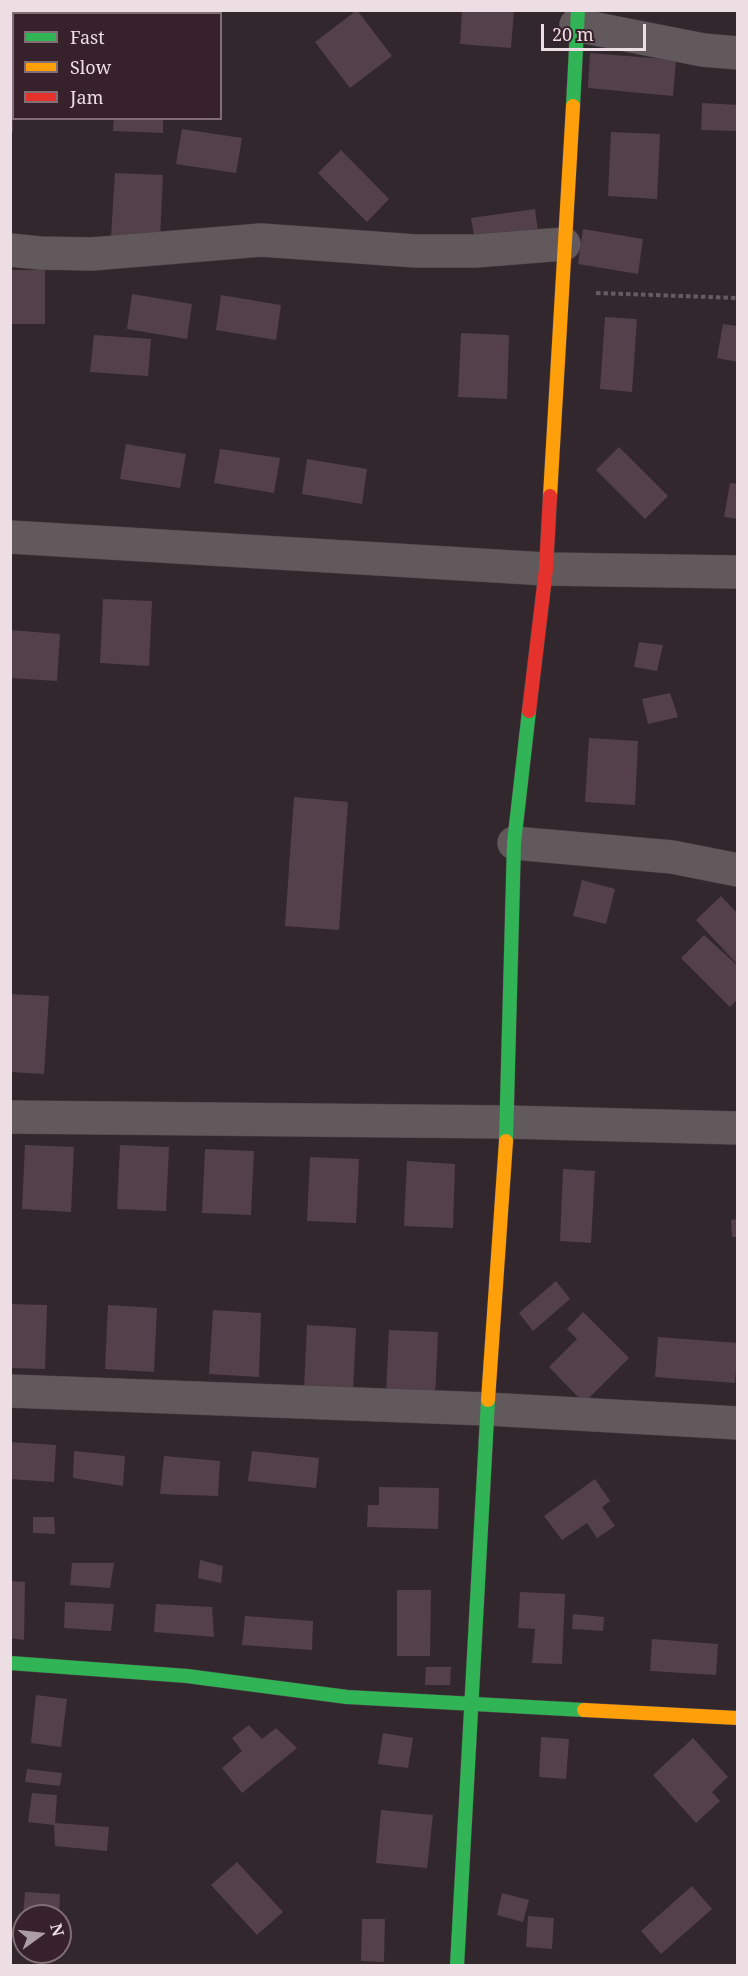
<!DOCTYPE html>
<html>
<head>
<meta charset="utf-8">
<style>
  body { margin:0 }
  #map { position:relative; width:748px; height:1976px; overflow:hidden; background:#32272c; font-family:"Noto Serif",serif }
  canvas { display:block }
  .frame { position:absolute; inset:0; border:12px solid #eddee4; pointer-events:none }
  .legend { position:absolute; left:12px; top:12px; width:210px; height:108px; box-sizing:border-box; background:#37222b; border:2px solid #806d75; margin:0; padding:8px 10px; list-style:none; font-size:18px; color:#eddee4 }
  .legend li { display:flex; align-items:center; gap:12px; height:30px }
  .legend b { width:30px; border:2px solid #806d75 }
  .north { position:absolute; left:12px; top:1904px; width:60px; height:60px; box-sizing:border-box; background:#37222b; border:2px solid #806d75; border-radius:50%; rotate:75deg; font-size:16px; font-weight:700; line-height:24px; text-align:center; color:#eddee4 }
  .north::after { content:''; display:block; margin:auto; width:21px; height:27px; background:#ac9ea4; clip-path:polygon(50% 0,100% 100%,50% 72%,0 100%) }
  .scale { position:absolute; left:541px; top:24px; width:105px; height:27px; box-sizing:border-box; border:3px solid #eddee4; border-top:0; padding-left:8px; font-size:18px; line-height:21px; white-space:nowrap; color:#eddee4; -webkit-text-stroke:4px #37222b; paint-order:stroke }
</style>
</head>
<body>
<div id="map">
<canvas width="748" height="1976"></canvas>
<div class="frame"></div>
<ul class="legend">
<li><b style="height:8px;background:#30b455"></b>Fast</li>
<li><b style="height:8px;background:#ff9f0a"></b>Slow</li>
<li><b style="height:8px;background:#e5322d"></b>Jam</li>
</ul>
<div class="north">N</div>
<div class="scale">20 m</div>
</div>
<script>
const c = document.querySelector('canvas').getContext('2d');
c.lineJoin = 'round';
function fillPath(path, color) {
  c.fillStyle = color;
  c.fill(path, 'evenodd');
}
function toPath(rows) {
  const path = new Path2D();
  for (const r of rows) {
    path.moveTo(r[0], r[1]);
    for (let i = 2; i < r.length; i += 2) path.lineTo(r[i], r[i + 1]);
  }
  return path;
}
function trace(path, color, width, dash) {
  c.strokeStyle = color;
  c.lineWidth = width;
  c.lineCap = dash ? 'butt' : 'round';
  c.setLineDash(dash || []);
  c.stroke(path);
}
fillPath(toPath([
  [91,10,113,10,113,14,91,14],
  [357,10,392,56,350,88,315,42],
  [462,10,514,10,511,48,460,44],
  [590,53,676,60,673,96,588,88],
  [10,67,14,67,13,132,10,132],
  [702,103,738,105,738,131,701,130],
  [114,118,163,118,163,133,113,131],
  [182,129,242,138,236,173,176,164],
  [611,132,660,134,657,199,608,196],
  [341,150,389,199,367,222,318,173],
  [115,173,163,175,160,239,111,237],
  [535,209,538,232,475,241,471,218],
  [583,229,643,239,638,274,578,264],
  [12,270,45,270,45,324,12,324],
  [132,294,192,304,187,339,127,329],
  [221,295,281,305,276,340,216,330],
  [605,317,637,319,632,392,600,389],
  [723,324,738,326,738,362,717,358],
  [461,333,509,335,507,399,458,397],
  [94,335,151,339,148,376,90,372],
  [126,444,186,454,180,488,120,479],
  [619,447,668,496,645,519,596,470],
  [220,449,280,458,274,493,214,483],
  [307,459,367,469,362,504,302,494],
  [730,483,738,484,738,519,724,517],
  [103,599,152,601,149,666,100,663],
  [10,630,60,634,57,681,10,678],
  [639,642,663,645,657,671,634,667],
  [670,693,678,717,648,724,642,699],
  [589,738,638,741,635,805,585,802],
  [294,797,348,802,339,930,285,926],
  [582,880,615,889,606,924,573,916],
  [721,896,738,914,738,965,696,920],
  [704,935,738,966,738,999,730,1007,681,958],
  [10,994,49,996,44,1074,10,1072],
  [25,1145,74,1147,71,1212,22,1209],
  [120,1145,169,1147,166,1211,117,1209],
  [205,1149,254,1151,251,1215,202,1213],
  [310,1157,359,1159,356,1223,307,1221],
  [407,1161,455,1164,453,1228,404,1226],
  [563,1169,595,1171,591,1243,560,1241],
  [738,1219,738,1237,732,1237,731,1220],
  [556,1281,570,1299,533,1331,519,1313],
  [10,1304,47,1305,45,1369,10,1368],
  [108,1305,157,1308,154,1372,105,1369],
  [213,1310,261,1313,259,1377,209,1374],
  [583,1312,629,1358,584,1403,549,1367,577,1339,567,1329],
  [307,1325,356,1328,353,1392,304,1390],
  [389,1330,438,1332,435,1397,386,1394],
  [658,1337,738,1343,735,1383,655,1377],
  [10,1442,56,1445,54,1482,10,1479],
  [74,1451,125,1456,123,1486,73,1478],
  [252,1451,319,1458,316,1488,248,1481],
  [164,1456,220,1461,218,1496,160,1494],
  [595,1479,610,1501,602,1507,615,1526,597,1538,587,1523,562,1540,544,1516],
  [379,1487,439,1488,438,1529,367,1527,368,1505,379,1505],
  [33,1517,54,1517,55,1534,33,1533],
  [200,1560,223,1566,221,1583,198,1578],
  [72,1563,114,1563,110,1588,70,1585],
  [10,1581,25,1582,24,1640,10,1638],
  [397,1590,431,1590,430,1656,397,1656],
  [520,1592,565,1594,562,1664,532,1663,535,1629,518,1628],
  [65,1602,114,1604,111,1631,64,1628],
  [156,1604,212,1607,214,1637,154,1632],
  [573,1614,604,1617,603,1631,572,1629],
  [245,1616,313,1621,312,1650,242,1645],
  [652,1639,718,1644,716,1675,650,1671],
  [426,1667,451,1667,450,1685,425,1685],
  [36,1695,67,1699,61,1747,31,1743],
  [249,1725,262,1739,276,1728,297,1748,242,1793,222,1768,242,1751,232,1738],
  [383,1733,413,1738,408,1768,378,1764],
  [541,1737,569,1739,566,1779,539,1777],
  [693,1738,728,1777,712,1792,720,1801,696,1823,653,1775],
  [27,1769,62,1773,60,1786,25,1782],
  [32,1793,57,1795,55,1823,109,1827,107,1851,55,1846,54,1825,28,1822],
  [381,1810,433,1815,427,1868,376,1863],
  [237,1862,283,1912,257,1935,211,1885],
  [692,1886,712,1909,661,1954,641,1931],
  [25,1892,60,1894,59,1916,23,1916],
  [502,1893,529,1900,523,1922,497,1915],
  [528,1916,554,1918,552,1949,526,1947],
  [362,1919,385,1919,384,1962,361,1961]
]), '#54404a');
const street = toPath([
  [576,25,703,50,738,53],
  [10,250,40,253,92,254,261,240,416,251,475,251,564,244],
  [10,537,546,569,738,572],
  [514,843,672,857,738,870],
  [10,1117,507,1122,738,1128],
  [10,1391,487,1409,738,1423]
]);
const fast = toPath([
  [573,106,578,10],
  [506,1141,514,843,529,711],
  [10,1663,187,1676,347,1697,584,1710],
  [457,1966,488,1400]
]);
const slow = toPath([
  [550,496,573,106],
  [488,1400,506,1141],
  [584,1710,738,1718]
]);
const jam = toPath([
  [529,711,546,569,550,496]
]);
trace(street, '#4c4246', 34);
trace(fast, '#4c4246', 15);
trace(slow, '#4c4246', 15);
trace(jam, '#4c4246', 15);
trace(toPath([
  [596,293,738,298]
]), '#645c60', 4, [4.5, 3]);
trace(street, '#62595d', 33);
trace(fast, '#30b455', 14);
trace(slow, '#ff9f0a', 14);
trace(jam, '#e5322d', 14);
</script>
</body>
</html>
